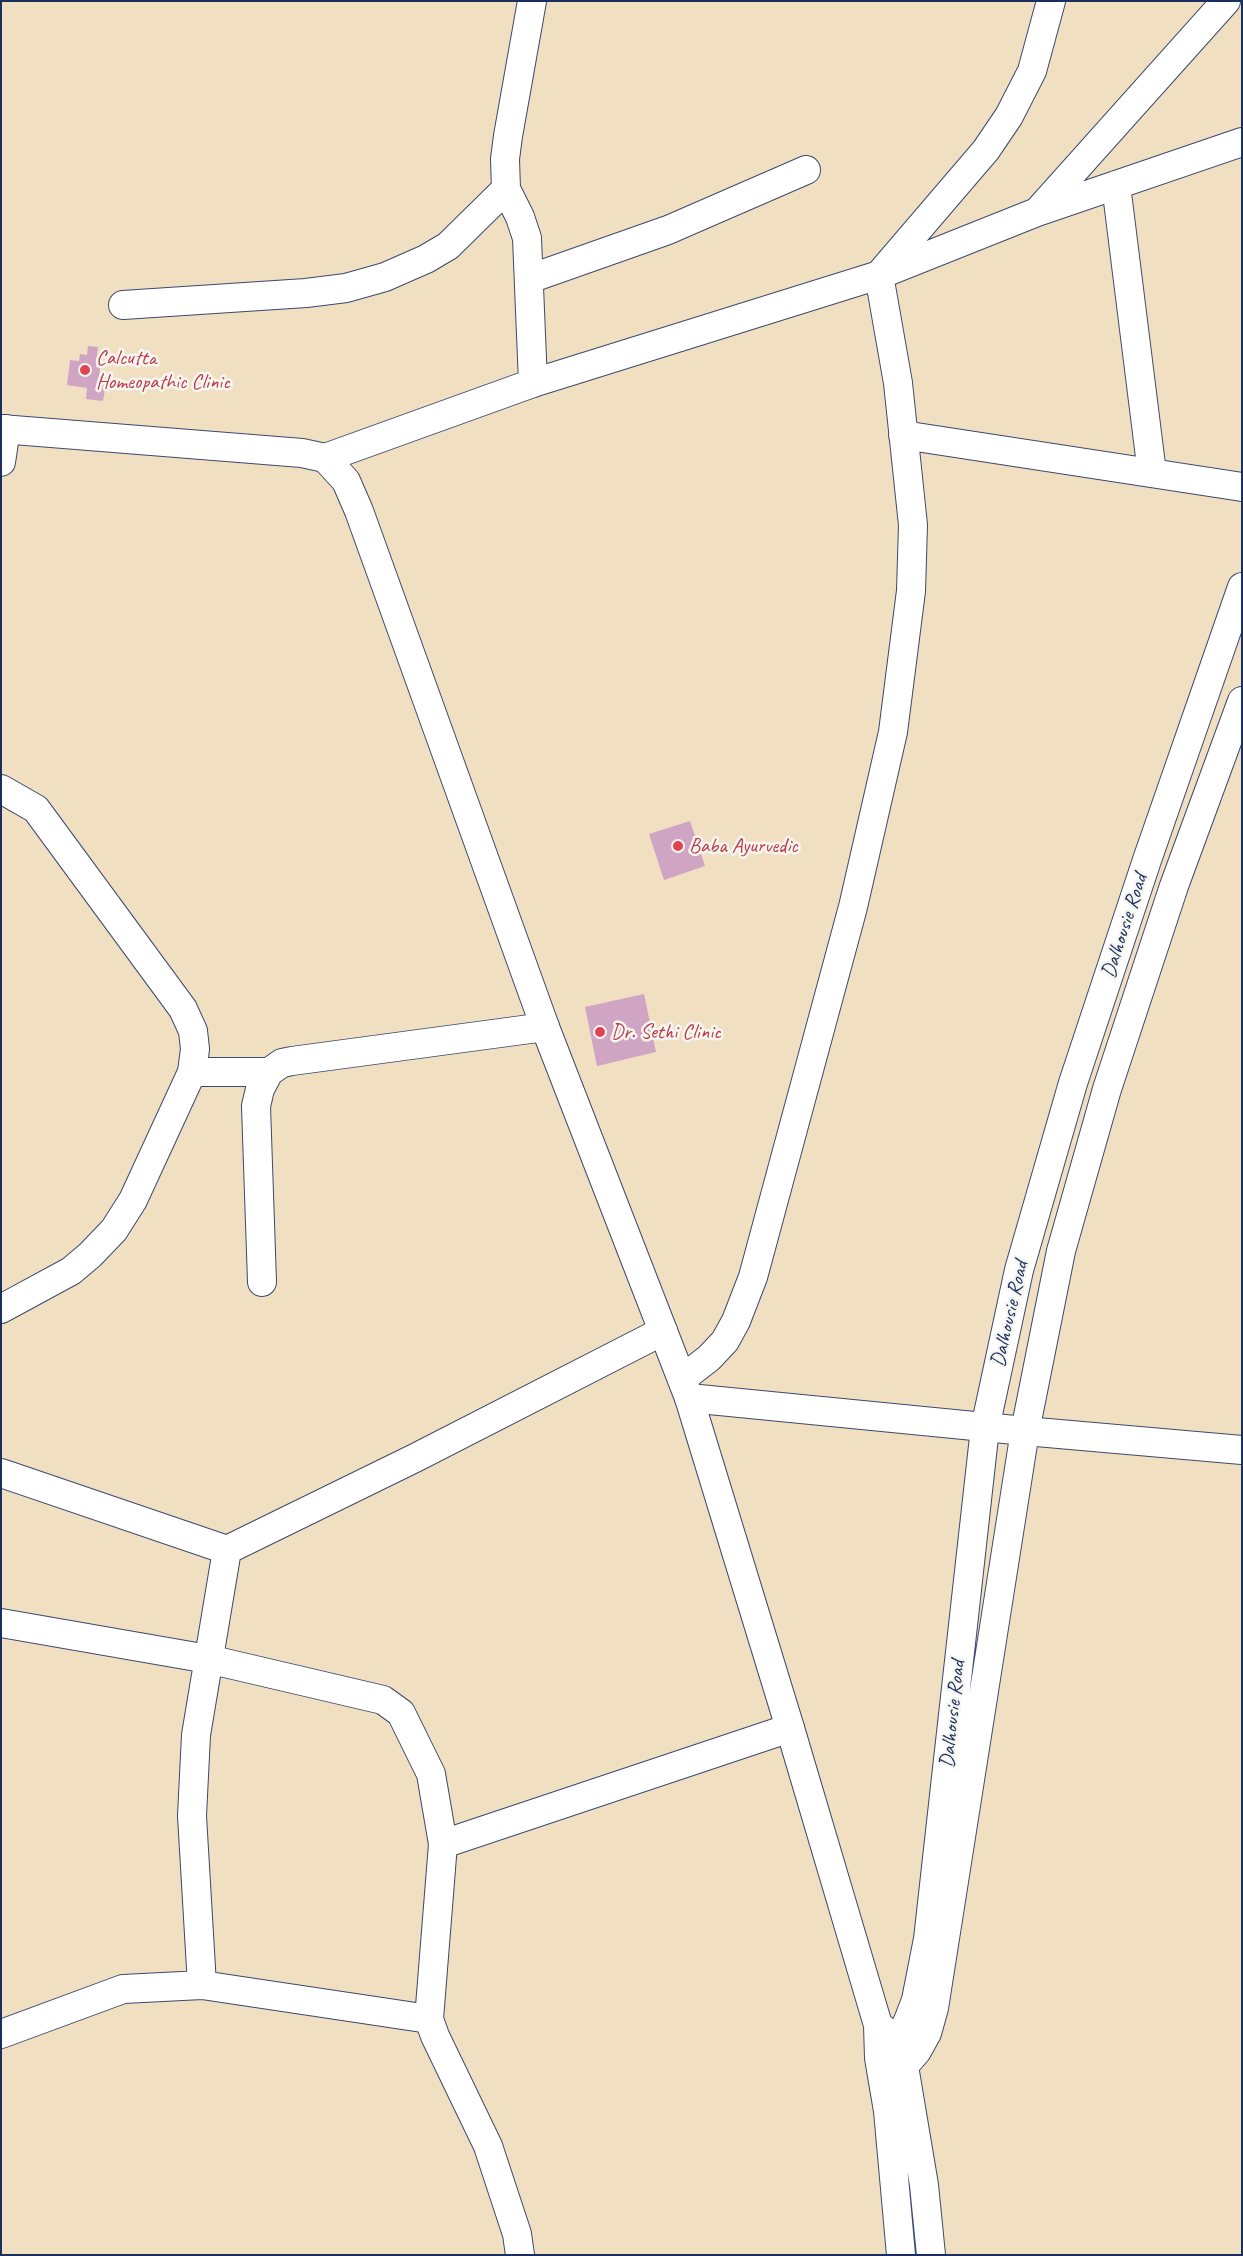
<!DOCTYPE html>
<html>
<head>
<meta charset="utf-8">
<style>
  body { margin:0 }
  #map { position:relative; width:1243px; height:2256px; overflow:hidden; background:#f1dfc2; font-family:Caveat,sans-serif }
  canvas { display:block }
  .frame { position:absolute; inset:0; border:2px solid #1b2f5e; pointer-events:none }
</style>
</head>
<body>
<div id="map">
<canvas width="1243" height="2256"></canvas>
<div class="frame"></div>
</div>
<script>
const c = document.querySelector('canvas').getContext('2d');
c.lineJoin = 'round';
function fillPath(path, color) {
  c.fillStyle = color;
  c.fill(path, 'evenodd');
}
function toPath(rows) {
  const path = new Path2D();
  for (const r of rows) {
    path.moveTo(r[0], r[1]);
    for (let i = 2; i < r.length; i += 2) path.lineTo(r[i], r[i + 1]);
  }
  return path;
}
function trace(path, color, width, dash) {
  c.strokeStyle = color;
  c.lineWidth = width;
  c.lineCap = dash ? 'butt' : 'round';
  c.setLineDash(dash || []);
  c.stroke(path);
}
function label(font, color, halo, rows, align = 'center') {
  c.font = font + ' Caveat,sans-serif';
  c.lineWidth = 5;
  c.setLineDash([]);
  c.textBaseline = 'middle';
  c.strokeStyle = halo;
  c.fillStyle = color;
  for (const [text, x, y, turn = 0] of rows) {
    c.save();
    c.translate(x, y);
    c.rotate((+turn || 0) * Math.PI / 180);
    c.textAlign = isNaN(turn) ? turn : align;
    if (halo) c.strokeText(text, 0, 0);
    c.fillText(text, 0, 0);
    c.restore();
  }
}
fillPath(toPath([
  [88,346,98,347,96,367,100,368,99,376,107,377,103,401,86,399,87,388,67,385,70,360,79,361,80,354,87,355],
  [690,821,705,866,664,880,649,834],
  [644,994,656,1052,597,1066,585,1007]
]), '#d0a4c3');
const street = toPath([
  [532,1,508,136,505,159,506,189,520,217,527,238,533,383],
  [1116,185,1152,473],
  [1038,211,1226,1],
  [529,279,668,230,806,170],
  [123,305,306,293,346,288,385,277,426,259,448,246,506,189],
  [903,435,1242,487],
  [325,458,533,383,879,275,1037,212,1242,142],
  [1,462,6,429],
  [1,789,36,809,183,1009,193,1031,195,1049,192,1072,133,1200,114,1230,90,1255,71,1271,1,1309],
  [192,1072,269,1072],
  [262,1282,256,1106,260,1089,269,1072,282,1063,292,1061,545,1027],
  [682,1379,709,1358,725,1341,736,1321,753,1277,853,907,893,732,911,591,913,525,898,383,879,275,986,150,1009,116,1032,71,1051,1],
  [689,1398,1025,1431],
  [1,1473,227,1550,196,1735,192,1816,202,1985],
  [227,1550,415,1458,663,1331],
  [1,1623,208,1659,383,1700,401,1713,431,1774,443,1844,429,2019],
  [443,1844,790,1728],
  [1,2034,123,1989,202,1985,429,2019,435,2036,488,2146,517,2234,520,2255]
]);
const secondary = toPath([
  [1025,1431,1242,1450],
  [880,2057,898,2041,908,2021,916,2000,928,1939,985,1428,1019,1270,1073,1083,1147,860,1242,587],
  [887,2077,904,2066,917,2051,927,2033,934,2008,1025,1431,1061,1251,1107,1089,1174,886,1242,701]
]);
const primary = toPath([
  [1,429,302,453,325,458,346,481,359,511,545,1027,689,1398,790,1728,878,2025,879,2058,888,2111,901,2255],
  [878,2025,898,2041,904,2066,924,2185,931,2255]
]);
trace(street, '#3b496d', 30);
trace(secondary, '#3b496d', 30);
trace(primary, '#3b496d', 30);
trace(street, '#fff', 28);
trace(secondary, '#fff', 28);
trace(primary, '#fff', 28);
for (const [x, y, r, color] of [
  [85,370,6,"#e0444e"],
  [678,846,6,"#e0444e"],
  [600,1032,6,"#e0444e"]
]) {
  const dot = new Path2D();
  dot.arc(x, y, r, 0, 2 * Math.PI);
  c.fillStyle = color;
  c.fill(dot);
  trace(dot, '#f6f6f2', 2);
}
label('21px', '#be3a42', '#f6f6f2', [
  ["Calcutta",96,358],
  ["Homeopathic Clinic",96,382],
  ["Baba Ayurvedic",689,846],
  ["Dr. Sethi Clinic",611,1032]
], 'left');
label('21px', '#1b2f5e', '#f6f6f2', [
  ["Dalhousie Road",1125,926,-72],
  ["Dalhousie Road",1010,1314,-77],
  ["Dalhousie Road",953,1714,-84]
]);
</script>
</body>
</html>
